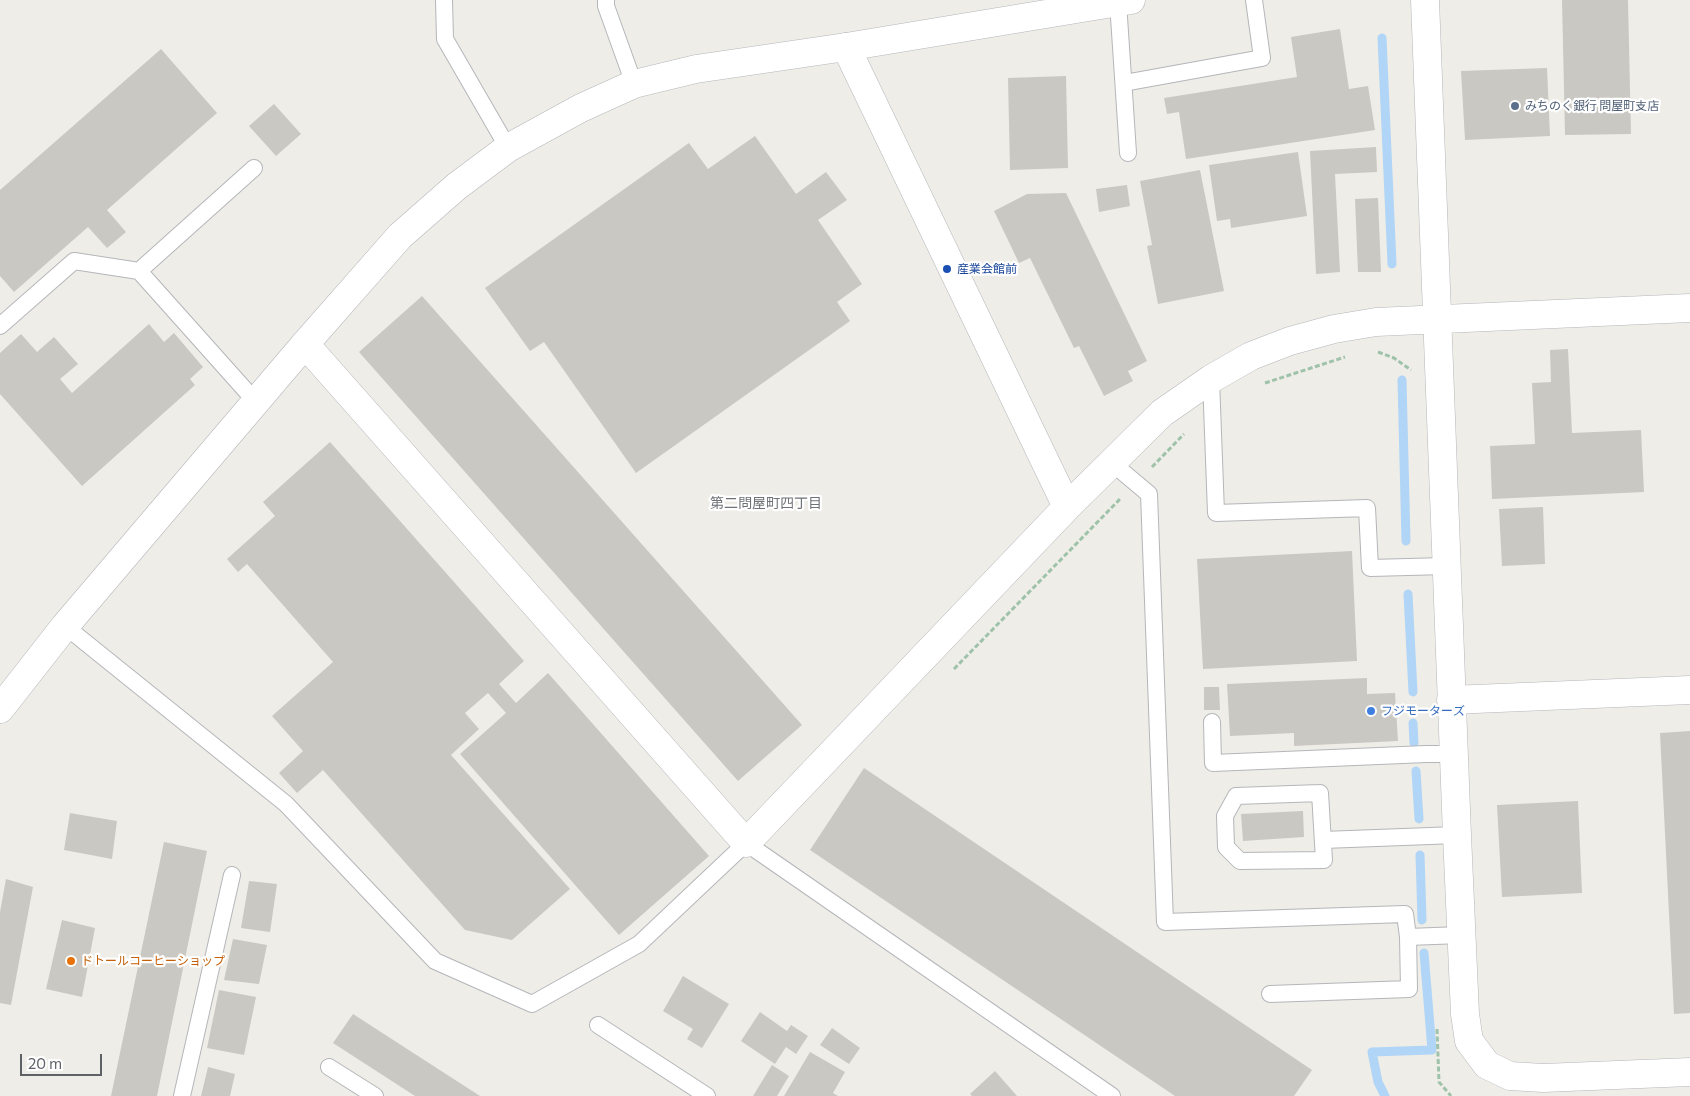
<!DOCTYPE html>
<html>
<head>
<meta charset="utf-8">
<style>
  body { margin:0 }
  #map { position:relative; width:1690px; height:1096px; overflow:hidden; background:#efede7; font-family:Commissioner,sans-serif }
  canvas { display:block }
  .scale { position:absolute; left:20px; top:1054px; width:82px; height:22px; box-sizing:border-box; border:2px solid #5e6165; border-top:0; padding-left:6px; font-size:15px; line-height:18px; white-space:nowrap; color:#5e6165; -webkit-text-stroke:4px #fff; paint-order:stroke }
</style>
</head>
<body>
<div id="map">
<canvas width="1690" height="1096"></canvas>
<div class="scale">20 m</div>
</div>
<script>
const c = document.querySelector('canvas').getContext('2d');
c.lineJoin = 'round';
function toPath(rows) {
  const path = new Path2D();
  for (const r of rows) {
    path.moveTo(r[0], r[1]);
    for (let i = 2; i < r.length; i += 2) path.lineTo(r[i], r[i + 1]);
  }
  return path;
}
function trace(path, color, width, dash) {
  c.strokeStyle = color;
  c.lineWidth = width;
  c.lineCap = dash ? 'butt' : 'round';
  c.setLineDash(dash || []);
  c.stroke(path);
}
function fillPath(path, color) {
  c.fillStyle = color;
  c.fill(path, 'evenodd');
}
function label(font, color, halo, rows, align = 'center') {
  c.font = font + ' Commissioner,"Noto Sans JP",sans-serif';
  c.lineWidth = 4.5;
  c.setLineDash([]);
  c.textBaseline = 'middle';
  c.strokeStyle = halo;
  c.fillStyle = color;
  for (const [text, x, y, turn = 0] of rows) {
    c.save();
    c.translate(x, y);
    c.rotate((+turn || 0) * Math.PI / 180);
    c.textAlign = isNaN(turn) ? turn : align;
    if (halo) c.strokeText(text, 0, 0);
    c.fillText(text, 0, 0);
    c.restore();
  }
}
trace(toPath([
  [1382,38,1392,264],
  [1402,380,1406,541],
  [1408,594,1413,692],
  [1413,723,1414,743],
  [1416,771,1419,819],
  [1420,855,1422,920],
  [1385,1096,1378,1082,1372,1052,1432,1050,1424,953]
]), '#b0d5f6', 9);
fillPath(toPath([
  [1562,0,1628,0,1631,134,1565,135],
  [1340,29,1349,89,1368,86,1375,130,1186,159,1179,112,1167,114,1164,98,1297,77,1291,37],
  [161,49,217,113,107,210,126,232,107,248,88,227,14,292,0,276,0,190],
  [1547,68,1550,136,1465,140,1461,71],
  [1066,76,1068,168,1010,170,1008,78],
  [274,104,301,134,276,156,249,126],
  [755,136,796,194,826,172,847,200,818,220,862,284,837,302,850,321,636,473,544,342,530,351,485,288,689,143,708,169],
  [1376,147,1377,172,1335,174,1340,272,1316,274,1310,151],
  [1298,152,1307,216,1231,228,1230,219,1217,221,1209,165],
  [1200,170,1224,291,1158,304,1147,246,1152,245,1140,181],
  [1127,185,1130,206,1099,212,1096,189],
  [1066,193,1147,361,1128,371,1133,381,1104,396,1079,346,1074,348,1030,258,1019,263,994,211,1027,194],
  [1378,198,1381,272,1358,272,1355,199],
  [422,296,802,725,738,781,359,352],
  [149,324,164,342,174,333,203,367,190,379,195,385,82,486,0,394,0,353,21,334,37,352,54,337,78,364,60,379,72,393],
  [1568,349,1572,433,1641,430,1644,492,1492,499,1490,446,1535,444,1532,383,1551,382,1550,350],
  [330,442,524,661,499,684,516,703,548,673,709,856,619,935,460,754,506,713,488,693,465,713,479,729,451,755,570,889,512,940,465,930,323,770,297,793,279,773,303,751,272,716,333,662,247,564,238,572,227,559,275,516,263,502],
  [1543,507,1545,564,1502,566,1499,509],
  [1352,551,1357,661,1203,669,1197,559],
  [1367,678,1367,694,1395,693,1398,741,1294,746,1294,733,1230,736,1227,684],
  [1204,687,1219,687,1220,710,1204,710],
  [1690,731,1690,1013,1674,1014,1660,733],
  [864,768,1312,1070,1294,1096,1175,1096,810,850],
  [1578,801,1582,893,1502,897,1497,805],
  [1303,811,1304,837,1243,841,1241,814],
  [70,813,117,821,112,859,64,850],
  [164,842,207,851,157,1096,111,1096],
  [6,879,33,887,11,1005,0,1003,0,912],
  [249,881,277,884,270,932,241,928],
  [62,920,95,928,82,997,46,989],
  [233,939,267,945,259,984,224,980],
  [683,976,729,1004,702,1048,687,1039,693,1029,663,1011],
  [219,990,256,997,244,1055,207,1048],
  [760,1012,787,1031,791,1025,808,1036,796,1054,786,1047,775,1064,741,1041],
  [353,1014,480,1096,415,1096,333,1043],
  [832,1028,860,1048,849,1064,820,1045],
  [810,1052,845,1072,833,1093,838,1096,784,1096],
  [772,1065,789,1076,777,1096,753,1096],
  [208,1067,235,1074,230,1096,201,1096],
  [995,1071,1017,1096,972,1096,970,1094]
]), '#cac8c3');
const service = toPath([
  [444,0,445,39,508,148],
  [606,0,606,6,634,84],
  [1118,2,1128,153],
  [1124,83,1262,58,1254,0],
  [139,271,254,168],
  [0,326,74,261,139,271,256,402],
  [1211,379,1216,513,1367,508,1370,568,1446,566],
  [1112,463,1149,494,1165,922,1405,914,1408,937,1461,935],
  [65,626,286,804,435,961,532,1004,639,944,746,843,1112,1096],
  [1212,722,1213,763,1426,754,1454,754],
  [1320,793,1324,860,1240,861,1226,847,1225,816,1236,796,1320,793],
  [1323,840,1457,835],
  [1270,994,1409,989,1408,937],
  [598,1025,707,1096],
  [329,1067,375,1096],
  [182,1096,232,875]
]);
const minor = toPath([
  [1425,0,1457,835,1465,1014,1469,1041,1487,1065,1510,1076,1543,1078,1690,1072],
  [846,47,1067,507],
  [305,344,746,843,1067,507,1162,413,1211,379,1251,356,1290,341,1334,329,1376,322,1690,308],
  [1451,700,1690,690]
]);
const tertiary = toPath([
  [0,709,65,626,305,344,400,236,457,186,508,148,581,108,634,84,696,69,846,47,1131,0]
]);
trace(service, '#b4b6ba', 18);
trace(minor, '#b4b6ba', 29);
trace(tertiary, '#b4b6ba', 29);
trace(toPath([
  [1378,352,1394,358,1411,370],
  [1265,383,1345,357],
  [1152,467,1184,434],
  [954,669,1121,498],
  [1437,1029,1439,1082,1451,1096]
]), '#9fc2aa', 3, [5, 2.5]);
trace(service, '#fff', 16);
trace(minor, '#fff', 28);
trace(tertiary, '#fff', 28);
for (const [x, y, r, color] of [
  [1515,106,5,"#5c6f8a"],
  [947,269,5,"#1a4fb4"],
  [1371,711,5,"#3f7fe0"],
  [71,961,5,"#e8710a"]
]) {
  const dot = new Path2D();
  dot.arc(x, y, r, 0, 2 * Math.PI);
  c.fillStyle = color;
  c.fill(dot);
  trace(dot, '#fff', 2);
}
label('12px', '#4e5e75', '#fff', [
  ["みちのく銀行 問屋町支店",1525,106]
], 'left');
label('12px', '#164399', '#fff', [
  ["産業会館前",957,269]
], 'left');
label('12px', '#366cbe', '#fff', [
  ["フジモーターズ",1381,711]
], 'left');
label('12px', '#c56008', '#fff', [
  ["ドトールコーヒーショップ",81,961]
], 'left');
label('14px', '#6f7377', '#fff', [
  ["第二問屋町四丁目",766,503]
]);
</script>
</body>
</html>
